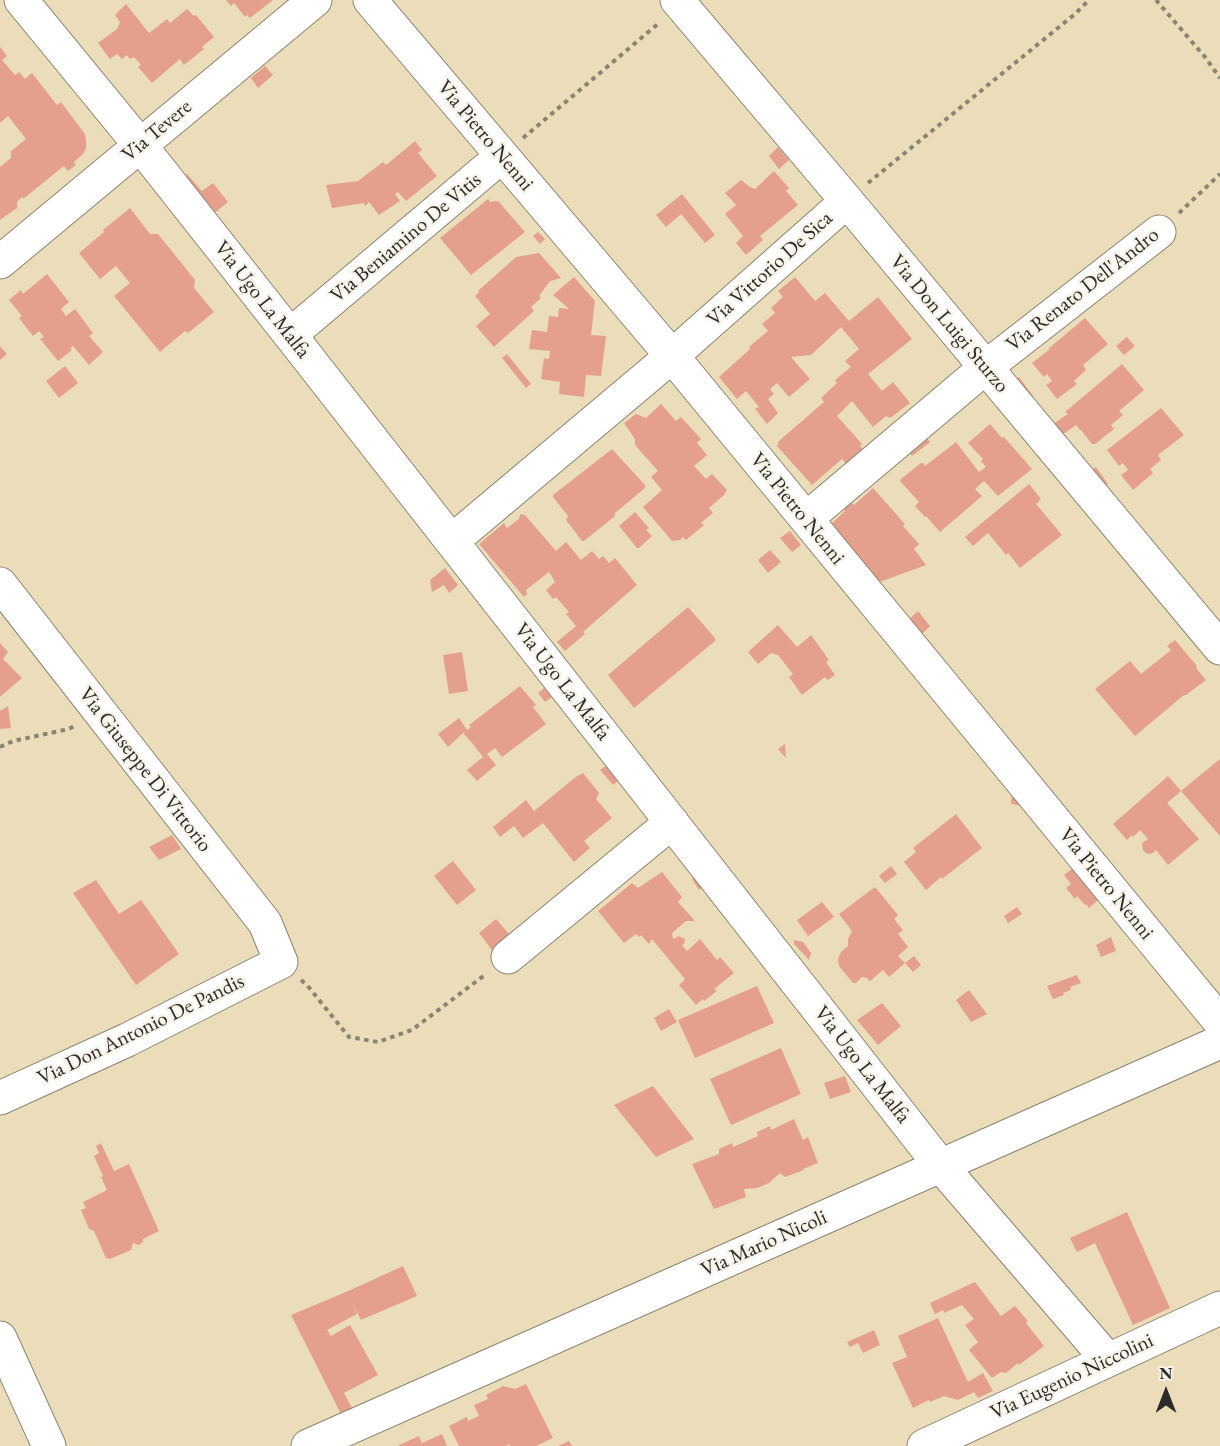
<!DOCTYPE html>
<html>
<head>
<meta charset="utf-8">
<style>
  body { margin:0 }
  #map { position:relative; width:1220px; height:1446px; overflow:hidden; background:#ebddb9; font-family:"EB Garamond",serif }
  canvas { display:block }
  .north { position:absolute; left:1136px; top:1362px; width:60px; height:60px; -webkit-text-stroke:4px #f7f3e8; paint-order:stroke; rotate:0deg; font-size:16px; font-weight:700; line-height:24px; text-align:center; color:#2b2b2b }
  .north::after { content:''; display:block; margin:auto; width:21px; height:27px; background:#2b2b2b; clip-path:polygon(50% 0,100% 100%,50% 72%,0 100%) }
</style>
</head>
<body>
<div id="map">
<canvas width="1220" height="1446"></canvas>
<div class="north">N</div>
</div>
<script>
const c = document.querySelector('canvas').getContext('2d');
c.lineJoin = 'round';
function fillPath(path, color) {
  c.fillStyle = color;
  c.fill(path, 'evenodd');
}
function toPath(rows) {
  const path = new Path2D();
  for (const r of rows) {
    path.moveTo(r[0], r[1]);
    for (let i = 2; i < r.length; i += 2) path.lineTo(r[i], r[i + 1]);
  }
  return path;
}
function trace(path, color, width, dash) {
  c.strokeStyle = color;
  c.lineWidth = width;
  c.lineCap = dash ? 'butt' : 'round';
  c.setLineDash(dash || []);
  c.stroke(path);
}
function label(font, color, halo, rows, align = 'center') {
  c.font = font + ' "EB Garamond",serif';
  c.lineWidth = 4.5;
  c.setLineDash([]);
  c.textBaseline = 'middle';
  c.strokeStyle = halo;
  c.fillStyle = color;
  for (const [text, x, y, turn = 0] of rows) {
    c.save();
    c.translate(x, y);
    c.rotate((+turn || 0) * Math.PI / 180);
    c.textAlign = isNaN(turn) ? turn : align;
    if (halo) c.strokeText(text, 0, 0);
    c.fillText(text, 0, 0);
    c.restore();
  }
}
fillPath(toPath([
  [226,0,273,0,250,18,247,15,245,17,234,3,231,6],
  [126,4,149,33,167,19,170,23,187,9,194,16,196,15,214,37,202,47,204,49,184,65,180,59,152,83,138,67,141,65,134,57,130,59,127,55,122,59,117,54,110,59,98,43,117,29,120,22,115,15],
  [0,47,7,56,2,60,15,75,19,72,25,79,32,73,57,105,61,102,85,134,86,141,86,148,83,154,74,162,76,165,68,171,64,166,23,199,22,197,17,202,17,208,0,220,0,167,11,158,11,151,26,139,8,116,0,123],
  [265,66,273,75,258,88,251,78],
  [415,141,422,150,418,153,437,176,406,201,398,192,395,194,400,201,379,215,369,202,365,206,364,203,332,208,326,185,358,181,383,162,386,165],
  [778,147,789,160,779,169,769,156],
  [774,171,789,188,786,191,798,205,760,236,763,240,746,255,736,243,743,236,725,214,736,205,725,193,741,180,750,187,755,189],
  [187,174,202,191,213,183,228,202,211,216,180,179],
  [682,194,715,235,705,243,681,214,666,227,656,215],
  [488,199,490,202,497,201,499,202,525,232,471,275,440,238],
  [130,208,150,234,158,234,195,280,194,288,214,312,188,333,185,331,160,352,114,296,130,283,116,266,100,279,79,253,104,232,103,230],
  [538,232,545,239,540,244,533,236],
  [539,253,561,278,550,281,539,296,541,298,531,307,534,311,494,347,476,326,490,314,475,296,479,292,478,291,516,257],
  [47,274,69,302,61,309,66,316,75,309,93,333,89,336,103,352,89,365,73,346,70,348,72,350,58,361,40,339,44,337,39,331,33,336,19,318,22,316,9,300,21,290,23,294],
  [574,277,595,301,591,335,606,336,601,376,586,375,584,397,559,394,560,382,541,379,544,358,549,359,550,351,529,349,532,330,547,332,549,316,558,317,559,308,569,309,553,295],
  [795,277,815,301,825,293,849,321,878,297,912,339,868,374,882,391,893,382,910,403,890,418,886,416,873,427,852,401,837,416,862,444,860,446,865,452,849,467,842,459,812,485,777,446,779,441,824,402,821,398,837,383,835,380,851,367,845,361,859,349,841,327,811,355,791,357,810,379,789,397,777,383,770,389,774,394,768,399,778,413,767,424,755,409,759,407,746,391,737,399,719,377,750,349,749,347,768,331,762,324,775,313,771,308,783,297,778,291],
  [1085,318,1108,344,1083,365,1086,370,1074,381,1077,384,1057,399,1046,385,1052,381,1047,374,1044,377,1032,363,1050,349,1048,349],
  [1127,337,1135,346,1124,355,1116,346],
  [0,346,7,354,0,360],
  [507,354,531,384,526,388,502,358],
  [1122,364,1144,390,1119,411,1123,415,1111,425,1114,429,1095,444,1092,444,1081,430,1080,430,1076,425,1062,435,1053,424,1068,414,1065,412],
  [65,366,78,383,59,398,46,381],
  [1019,377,1033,396,1029,399,1015,380],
  [661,404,676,421,681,417,701,439,697,443,707,455,694,466,706,479,712,474,727,490,724,495,709,508,713,513,701,523,704,525,686,540,683,537,680,540,672,541,643,507,662,490,651,477,658,471,635,445,635,439,624,423,636,414,646,418],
  [1161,408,1184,435,1158,455,1161,460,1150,469,1153,473,1133,490,1121,475,1128,470,1123,463,1119,466,1107,450],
  [990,424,1002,438,1004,437,1032,469,998,496,984,481,975,489,982,496,940,532,926,516,925,517,915,506,919,502,900,481,901,479,921,463,923,463,925,466,956,442,979,472,986,467,981,461,983,459,968,443],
  [926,437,930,442,912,456,908,450],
  [612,449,645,485,645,488,615,513,615,516,584,541,582,541,566,520,568,516,553,497,553,495],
  [1096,467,1108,484,1103,487,1091,471],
  [1029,484,1041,499,1036,504,1062,535,1020,568,1008,553,1006,555,988,533,973,546,965,537],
  [873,488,905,524,903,526,919,544,914,549,926,565,877,583,830,525,845,511,840,505,848,499,854,505],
  [635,512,649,528,646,530,652,536,639,548,637,548,619,526],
  [520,514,525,515,556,551,566,542,581,560,592,551,599,559,603,556,609,563,615,558,637,585,583,632,585,634,565,651,557,642,576,626,566,614,569,612,556,597,553,599,546,590,555,582,549,572,526,590,527,594,524,597,479,544,504,523,507,528,519,519],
  [790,531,801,545,792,552,780,538],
  [770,550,781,562,768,573,758,560],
  [445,568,458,585,449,593,444,585,432,592,430,580],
  [688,607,715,638,715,641,634,708,608,675],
  [918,611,930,626,921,635,908,620],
  [778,625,797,647,811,635,829,660,826,662,835,675,828,680,825,677,802,695,789,677,793,674,778,655,771,653,758,664,748,652],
  [1175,640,1197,666,1196,668,1206,680,1186,695,1184,695,1135,736,1095,689,1130,661,1141,674,1171,650,1167,646],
  [0,643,8,652,3,659,22,678,0,697],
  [462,652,468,691,449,694,443,655],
  [520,686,536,705,533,707,546,724,502,757,495,748,487,754,496,765,477,781,467,770,483,757,472,743,463,733,448,747,438,734,459,718,467,730,471,727,469,725],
  [544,688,552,697,545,702,538,693],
  [8,706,11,728,0,729,0,711],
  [785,744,786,758,778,749],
  [1220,759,1220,836,1181,791],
  [607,765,619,780,613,785,600,770],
  [583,773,599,793,596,799,612,818,584,841,590,848,574,862,543,823,523,838,514,826,500,837,493,827,526,800,534,811,577,776],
  [1168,776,1181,791,1167,803,1199,839,1168,865,1156,850,1153,853,1149,854,1146,853,1143,850,1142,843,1148,839,1140,830,1133,837,1132,835,1127,840,1113,824],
  [1012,792,1024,806,1011,804],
  [956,814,982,848,942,879,941,877,926,890,904,862,916,852,913,848],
  [172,835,181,849,159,860,149,847],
  [453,861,476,890,457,905,434,876],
  [891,866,897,874,885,883,879,876],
  [1073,868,1099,899,1089,908,1086,904,1085,905,1077,896,1075,899,1066,888,1071,884,1064,875],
  [662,872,682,897,678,902,695,921,686,921,672,933,673,939,679,936,685,939,684,944,682,945,687,951,700,939,717,960,720,957,734,973,714,989,717,991,704,1001,703,999,696,1005,679,985,685,979,652,939,649,944,641,935,639,937,636,934,624,943,598,911,632,883,638,888],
  [697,875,704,886,699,890,692,879],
  [96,880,119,914,141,900,179,954,136,985,73,893],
  [875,887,898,915,894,919,903,930,898,934,908,947,898,956,905,963,889,977,883,970,870,981,867,978,862,977,856,983,853,983,839,966,838,959,841,952,848,946,848,939,852,931,839,914],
  [822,902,834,917,808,936,797,920],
  [1017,907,1022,914,1008,923,1004,916],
  [496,919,509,934,492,950,479,933],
  [1111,937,1116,951,1101,957,1096,945],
  [794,940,803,942,811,953,809,960,794,944],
  [914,956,921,965,913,972,905,963],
  [1077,975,1081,983,1070,987,1071,990,1063,993,1064,995,1053,999,1047,986],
  [757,986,774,1023,695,1058,678,1020],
  [969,990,987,1014,971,1022,956,1000],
  [882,1003,901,1026,878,1045,857,1020],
  [669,1009,677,1022,661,1031,654,1018],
  [781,1048,801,1094,731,1125,710,1079],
  [845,1076,851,1092,830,1099,824,1083],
  [653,1086,694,1139,656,1157,614,1105],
  [794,1119,803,1140,808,1137,818,1163,803,1169,804,1170,785,1177,780,1173,769,1183,757,1188,744,1189,746,1197,714,1209,692,1164,719,1154,719,1149,732,1143,733,1147,758,1136,757,1132,770,1126,771,1130],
  [101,1143,114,1171,129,1164,159,1231,143,1239,143,1242,139,1245,133,1243,131,1250,110,1259,106,1258,94,1231,89,1229,81,1210,86,1208,83,1202,107,1190,101,1177,103,1176,94,1156,99,1153,96,1146],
  [1127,1212,1170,1308,1133,1325,1095,1243,1077,1252,1070,1238],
  [403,1266,417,1296,361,1320,352,1303,357,1314,327,1330,331,1336,350,1325,378,1375,344,1393,352,1408,341,1414,291,1315,346,1292],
  [975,1282,1001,1316,1015,1306,1028,1321,1026,1323,1044,1346,1019,1365,1018,1363,1006,1373,1001,1372,992,1378,969,1350,978,1342,965,1325,974,1319,962,1305,944,1313,943,1310,935,1314,930,1303],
  [938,1318,968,1382,983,1373,993,1391,978,1398,974,1392,958,1400,944,1396,930,1402,929,1400,913,1408,892,1363,907,1357,898,1336],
  [874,1330,880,1345,863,1353,858,1343,850,1347,847,1342],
  [526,1384,553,1438,536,1446,510,1446,509,1444,506,1446,459,1446,449,1426,467,1417,468,1421,479,1416,474,1405,488,1399,486,1395,503,1386,515,1389],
  [442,1434,447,1446,397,1446,419,1436,422,1443],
  [569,1441,572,1446,558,1446]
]), '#e5a08d');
const minor = toPath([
  [21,0,140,145,290,335,940,1165,1108,1360],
  [370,0,672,356,1220,1022],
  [677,0,847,201,1220,648],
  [0,262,315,0],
  [290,335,502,156],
  [806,519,986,367,1159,232],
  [452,541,672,356,847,201],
  [0,584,265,923,281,962,127,1040,0,1098],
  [508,957,672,822],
  [0,1338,49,1446],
  [308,1446,1220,1042],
  [924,1446,1220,1308]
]);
trace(minor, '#8b8472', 35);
trace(toPath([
  [1156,0,1205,57,1220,78],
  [523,138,659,23],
  [868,183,1075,14,1089,0],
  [1179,213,1220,174],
  [0,747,13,741,69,729,74,726],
  [301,980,307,985,349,1037,378,1042,412,1030,486,974]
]), '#8b8472', 4, [4.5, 4.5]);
trace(minor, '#fff', 33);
label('21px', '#2b2b2b', '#f7f3e8', [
  ["Via Tevere",157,131,-40],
  ["Via Pietro Nenni",485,136,50],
  ["Via Beniamino De Vitis",406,238,-40],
  ["Via Vittorio De Sica",770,269,-42],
  ["Via Renato Dell'Andro",1083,290,-38],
  ["Via Ugo La Malfa",262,300,52],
  ["Via Don Luigi Sturzo",949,324,50],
  ["Via Pietro Nenni",797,509,51],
  ["Via Ugo La Malfa",562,682,52],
  ["Via Giuseppe Di Vittorio",145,770,52],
  ["Via Pietro Nenni",1106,884,51],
  ["Via Don Antonio De Pandis",141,1030,-26],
  ["Via Ugo La Malfa",862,1065,52],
  ["Via Mario Nicoli",764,1244,-24],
  ["Via Eugenio Niccolini",1072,1377,-25]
]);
</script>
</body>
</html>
